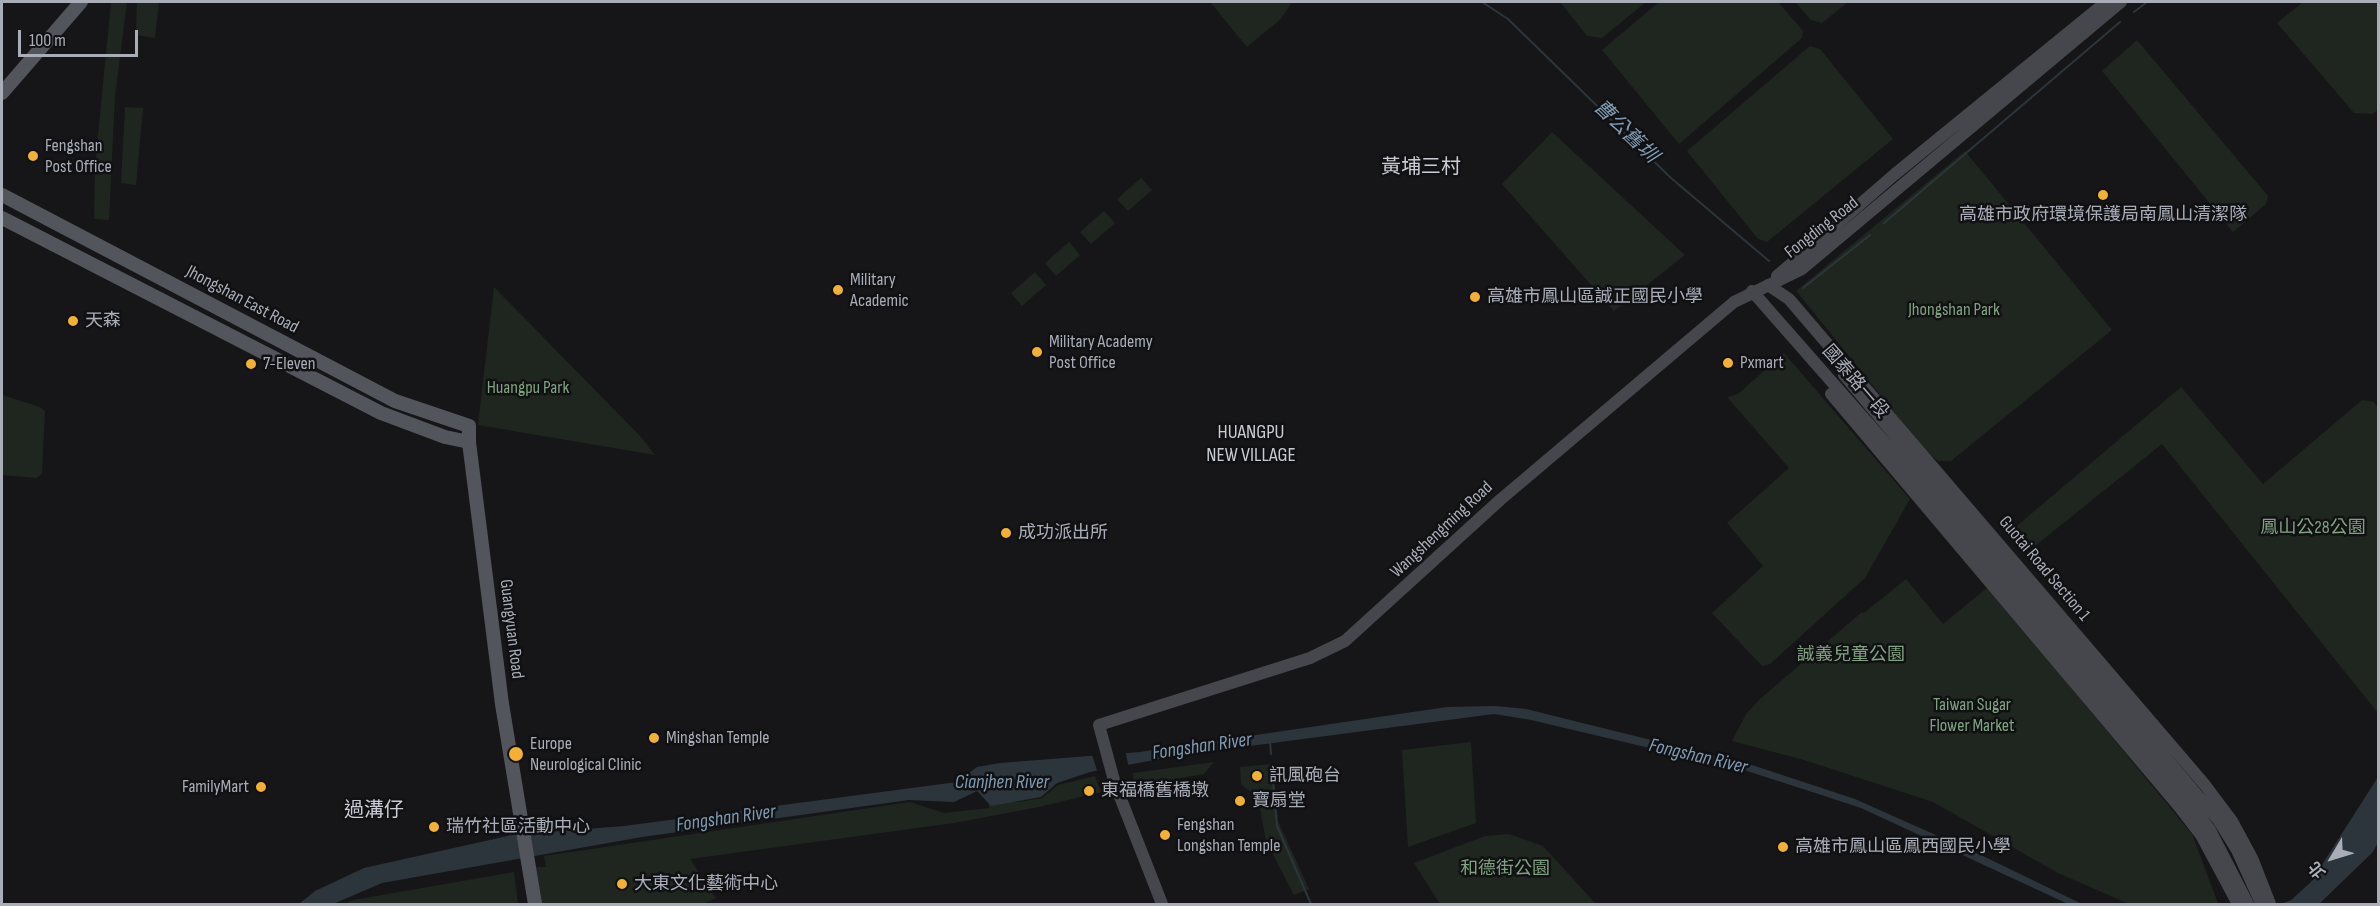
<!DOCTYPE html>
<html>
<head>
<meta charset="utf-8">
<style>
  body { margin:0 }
  #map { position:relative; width:2380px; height:906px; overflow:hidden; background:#161618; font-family:"Sofia Sans Condensed","Noto Sans TC",sans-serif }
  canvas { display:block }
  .frame { position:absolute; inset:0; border:3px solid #a8adb8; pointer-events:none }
  .north { position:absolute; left:2302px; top:828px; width:60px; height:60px; -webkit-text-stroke:4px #111113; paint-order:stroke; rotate:232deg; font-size:16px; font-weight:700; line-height:24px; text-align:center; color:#a8adb8 }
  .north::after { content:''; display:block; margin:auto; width:21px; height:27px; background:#a8adb8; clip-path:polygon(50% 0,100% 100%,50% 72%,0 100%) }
  .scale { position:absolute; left:18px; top:30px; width:120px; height:27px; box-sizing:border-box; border:3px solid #a8adb8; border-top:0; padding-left:8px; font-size:18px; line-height:21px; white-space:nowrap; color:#a8adb8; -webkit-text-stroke:4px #111113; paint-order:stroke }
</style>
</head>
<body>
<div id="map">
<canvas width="2380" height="906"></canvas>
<div class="frame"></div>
<div class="north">北</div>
<div class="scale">100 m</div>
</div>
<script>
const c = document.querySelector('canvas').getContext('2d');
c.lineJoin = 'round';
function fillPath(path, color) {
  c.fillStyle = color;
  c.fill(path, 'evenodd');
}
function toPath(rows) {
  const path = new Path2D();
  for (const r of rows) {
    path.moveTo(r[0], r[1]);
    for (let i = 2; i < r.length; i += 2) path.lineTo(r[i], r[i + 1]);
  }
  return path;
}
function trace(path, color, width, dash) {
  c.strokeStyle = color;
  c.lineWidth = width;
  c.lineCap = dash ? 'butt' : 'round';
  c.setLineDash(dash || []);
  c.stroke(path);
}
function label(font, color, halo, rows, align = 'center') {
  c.font = font + ' "Sofia Sans Condensed","Noto Sans TC",sans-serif';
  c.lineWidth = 5;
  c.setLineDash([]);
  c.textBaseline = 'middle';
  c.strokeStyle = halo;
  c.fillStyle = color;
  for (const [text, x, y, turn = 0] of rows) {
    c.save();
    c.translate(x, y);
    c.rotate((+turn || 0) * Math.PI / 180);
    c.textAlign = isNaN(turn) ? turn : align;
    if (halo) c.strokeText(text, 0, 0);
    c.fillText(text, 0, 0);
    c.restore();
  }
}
fillPath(toPath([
  [111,2,127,2,115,96,109,220,94,219,95,166],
  [137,2,159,2,155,38,136,35],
  [1210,2,1292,2,1281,19,1247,47],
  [1560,2,1646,2,1602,38,1587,36],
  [1659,2,1778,2,1803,31,1802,38,1679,144,1602,50],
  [1795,2,1848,2,1822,23,1811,20],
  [2303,2,2378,2,2378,109,2373,114,2354,113,2277,23],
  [2137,40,2268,196,2266,204,2233,232,2102,71],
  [1810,46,1820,49,1893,139,1767,242,1758,239,1687,151],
  [125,107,143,108,136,185,121,183],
  [1552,132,1685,255,1614,311,1502,184],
  [1965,151,2112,330,1951,461,1938,461,1926,451,1796,291],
  [1141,178,1152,190,1128,211,1117,199],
  [1104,211,1115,223,1091,244,1080,232],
  [1069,242,1080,255,1056,276,1045,263],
  [1035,272,1046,285,1022,306,1011,293],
  [494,287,641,437,655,455,478,425],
  [1784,353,1910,499,1865,578,1770,664,1762,666,1712,613,1763,566,1727,523,1789,468,1727,397,1738,394],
  [2181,387,2263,484,2362,400,2374,402,2378,408,2378,713,2162,444,2025,554,2006,535],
  [2,395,40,407,45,411,42,474,36,478,2,475],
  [1906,579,1943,624,1988,587,2192,834,2218,903,2129,904,2058,873,1933,802,1804,760,1732,741,1746,714,1761,698,1862,612,1864,613],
  [1471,742,1476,823,1408,847,1402,750],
  [1214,762,1204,774,1134,786,1133,773],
  [1272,764,1278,821,1309,889,1294,895,1266,841,1258,798,1241,784,1240,767],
  [1095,776,1101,792,1039,807,954,823,690,859,716,898,703,904,541,904,535,867,546,867,544,856,910,802,944,813,989,808,989,799,1019,802,1042,798,1058,785],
  [1509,834,1543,846,1596,904,1440,904,1414,863,1485,836],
  [514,872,518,904,344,904,353,900]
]), '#1e261f');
fillPath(toPath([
  [1496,706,1526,709,1752,765,1855,799,1985,857,2082,904,2068,904,1861,808,1806,790,1747,771,1531,720,1494,714,1181,755,1090,772,1057,783,1041,797,991,806,977,791,954,802,909,800,642,837,382,883,333,904,299,904,315,891,364,868,512,835,624,826,957,782,977,767,1000,763,1140,752,1447,707],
  [2378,777,2378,843,2372,853,2319,904,2281,904,2291,900,2311,882]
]), '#2c353c');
fillPath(toPath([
  [1125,750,1129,768,1098,774,1092,754]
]), '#161618');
trace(toPath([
  [1482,2,1508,19,1671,178,1769,261],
  [2134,12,2147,2],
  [1884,223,2120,22],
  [1803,288,1870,235],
  [1270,742,1271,754],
  [1273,781,1277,826,1311,904]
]), '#2c353c', 2);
trace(toPath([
  [1777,276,1895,174,2106,2],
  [1768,285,1789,299,2205,785,2232,821,2252,858,2270,904],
  [1752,291,1932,496,2188,801,2210,830,2248,904],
  [1844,375,2219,821,2237,850,2261,903],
  [1831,394,2181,809,2201,835,2238,904],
  [1162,904,1115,784,1099,725,1310,658,1345,641,1500,500,1734,302,1802,269,2121,2]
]), '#45474d', 12);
trace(toPath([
  [2,93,81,2],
  [2,195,395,401,469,426,469,442,502,704,535,904],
  [2,218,381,413,445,437,469,442]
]), '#53555c', 14);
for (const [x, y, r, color] of [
  [33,156,6,"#f2b134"],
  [2103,195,6,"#f2b134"],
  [838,290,6,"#f2b134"],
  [1475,297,6,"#f2b134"],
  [73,321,6,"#f2b134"],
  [1037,352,6,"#f2b134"],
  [1728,363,6,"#f2b134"],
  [251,364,6,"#f2b134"],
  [1006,533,6,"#f2b134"],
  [654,738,6,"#f2b134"],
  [516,754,8,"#f2b134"],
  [1257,776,6,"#f2b134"],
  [261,787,6,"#f2b134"],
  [1089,791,6,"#f2b134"],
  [1240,801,6,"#f2b134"],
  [434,827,6,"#f2b134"],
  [1165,835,6,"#f2b134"],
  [1783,847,6,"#f2b134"],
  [622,884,6,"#f2b134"]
]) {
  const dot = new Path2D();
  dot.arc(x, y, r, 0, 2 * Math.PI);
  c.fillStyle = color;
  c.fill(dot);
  trace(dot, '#111113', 2);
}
label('18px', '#a8adb8', '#111113', [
  ["Fengshan",45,146],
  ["Post Office",45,167],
  ["高雄市政府環境保護局南鳳山清潔隊",2103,215,"center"],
  ["Military",850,280],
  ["Academic",850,301],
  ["高雄市鳳山區誠正國民小學",1487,297],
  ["天森",85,321],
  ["Military Academy",1049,342],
  ["Post Office",1049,363],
  ["Pxmart",1740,363],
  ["7-Eleven",263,364],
  ["成功派出所",1018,533],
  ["Mingshan Temple",666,738],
  ["Europe",530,744],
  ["Neurological Clinic",530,765],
  ["訊風砲台",1269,776],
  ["FamilyMart",249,787,"right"],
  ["東福橋舊橋墩",1101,791],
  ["寶扇堂",1252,801],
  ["Fengshan",1177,825],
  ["Longshan Temple",1177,846],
  ["瑞竹社區活動中心",446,827],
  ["高雄市鳳山區鳳西國民小學",1795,847],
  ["大東文化藝術中心",634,884]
], 'left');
label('18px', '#a8adb8', '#111113', [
  ["Fongding Road",1822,228,-38],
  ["Jhongshan East Road",242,300,28],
  ["國泰路一段",1855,382,49],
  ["Wangshengming Road",1442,530,-43],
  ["Guotai Road Section 1",2044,569,50],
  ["Guangyuan Road",511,629,83]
]);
label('18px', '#7fa381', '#111113', [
  ["Jhongshan Park",1954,310],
  ["Huangpu Park",528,388],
  ["鳳山公28公園",2313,528],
  ["誠義兒童公園",1851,655],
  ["Taiwan Sugar",1972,705],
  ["Flower Market",1972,726],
  ["和德街公園",1505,869]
]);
label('italic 20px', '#7f9bb3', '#111113', [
  ["曹公舊圳",1625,132,44],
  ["Fongshan River",1202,747,-8],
  ["Fongshan River",1698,757,13],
  ["Cianjhen River",1002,783],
  ["Fongshan River",726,819,-8]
]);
label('20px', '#c9ccd4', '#111113', [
  ["黃埔三村",1421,168],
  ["HUANGPU",1251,433],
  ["NEW VILLAGE",1251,456],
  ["過溝仔",374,811]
]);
</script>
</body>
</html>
